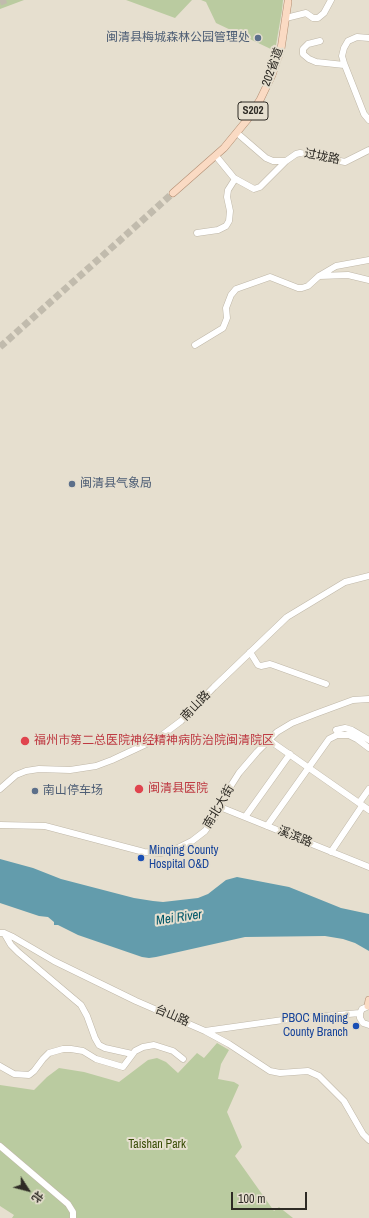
<!DOCTYPE html>
<html>
<head>
<meta charset="utf-8">
<style>
  body { margin:0 }
  #map { position:relative; width:369px; height:1218px; overflow:hidden; background:#e6dfcf; font-family:"Archivo Narrow","Noto Sans SC",sans-serif }
  canvas { display:block }
  .north { position:absolute; left:8px; top:1170px; width:40px; height:40px; -webkit-text-stroke:3px #e6dfcf; paint-order:stroke; rotate:126deg; font-size:11px; font-weight:700; line-height:16px; text-align:center; color:#2e2b25 }
  .north::after { content:''; display:block; margin:auto; width:14px; height:18px; background:#2e2b25; clip-path:polygon(50% 0,100% 100%,50% 72%,0 100%) }
  .scale { position:absolute; left:231px; top:1192px; width:76px; height:18px; box-sizing:border-box; border:2px solid #2e2b25; border-top:0; padding-left:5px; font-size:12px; line-height:14px; white-space:nowrap; color:#2e2b25; -webkit-text-stroke:3px #e6dfcf; paint-order:stroke }
</style>
</head>
<body>
<div id="map">
<canvas width="369" height="1218"></canvas>
<div class="north">北</div>
<div class="scale">100 m</div>
</div>
<script>
const c = document.querySelector('canvas').getContext('2d');
c.lineJoin = 'round';
function fillPath(path, color) {
  c.fillStyle = color;
  c.fill(path, 'evenodd');
}
function toPath(rows) {
  const path = new Path2D();
  for (const r of rows) {
    path.moveTo(r[0], r[1]);
    for (let i = 2; i < r.length; i += 2) path.lineTo(r[i], r[i + 1]);
  }
  return path;
}
function trace(path, color, width, dash) {
  c.strokeStyle = color;
  c.lineWidth = width;
  c.lineCap = dash ? 'butt' : 'round';
  c.setLineDash(dash || []);
  c.stroke(path);
}
function label(font, color, halo, rows, align = 'center') {
  c.font = font + ' "Archivo Narrow","Noto Sans SC",sans-serif';
  c.lineWidth = 4;
  c.setLineDash([]);
  c.textBaseline = 'middle';
  c.strokeStyle = halo;
  c.fillStyle = color;
  for (const [text, x, y, turn = 0] of rows) {
    c.save();
    c.translate(x, y);
    c.rotate((+turn || 0) * Math.PI / 180);
    c.textAlign = isNaN(turn) ? turn : align;
    if (halo) c.strokeText(text, 0, 0);
    c.fillText(text, 0, 0);
    c.restore();
  }
}
fillPath(toPath([
  [0,0,24,0,0,9],
  [126,0,192,0,175,18],
  [201,0,283,0,282,10,275,51,216,23,206,2],
  [217,1043,229,1050,221,1064,218,1079,234,1082,239,1085,227,1112,242,1147,235,1156,274,1211,279,1207,293,1218,12,1218,14,1215,0,1206,0,1085,34,1090,47,1077,59,1068,84,1072,119,1082,148,1060,157,1058,166,1062,178,1073,197,1053,204,1058]
]), '#bacba0');
fillPath(toPath([
  [0,859,33,868,61,879,134,898,153,901,163,902,198,898,208,894,226,880,237,877,289,887,341,908,369,914,369,951,355,943,343,939,325,936,245,937,156,957,149,958,142,957,78,935,58,925,54,925,54,922,48,917,39,916,0,903]
]), '#639cac');
trace(toPath([
  [0,2,6,0],
  [0,347,173,193]
]), '#c1bbad', 7, [7, 3.5]);
const minor = toPath([
  [286,18,306,13,313,18,318,18,324,13,331,0],
  [369,38,357,37,348,41,344,48,342,56,344,63,364,114,369,120],
  [320,41,308,44,303,49,303,54,309,59,316,62,344,65],
  [237,133,266,158,273,161,286,161,296,154,300,153,345,162,369,150],
  [216,156,234,178,254,189,260,187,286,161],
  [197,233,218,230,226,226,229,221,230,211,227,197,228,190,235,179],
  [319,276,348,275,369,280],
  [195,345,223,328,227,318,226,308,231,295,236,289,270,277,298,288,302,288,308,286,319,276,336,266,369,260],
  [250,652,258,665,261,666,270,664,273,665,326,684],
  [336,730,345,728,352,730,369,740],
  [269,740,369,810],
  [0,789,16,775,26,771,39,769,70,770,96,766,112,760,157,739,181,721,214,687,287,617,345,582,369,576],
  [359,803,369,789],
  [220,807,369,867],
  [245,817,290,754],
  [0,825,45,826,144,852,161,853,176,849,192,841,205,831,214,819,225,795,239,773,257,752,277,732,292,723,315,714,353,700,369,699],
  [267,826,329,739,337,735,349,735,357,739,369,748],
  [331,852,362,806],
  [0,933,4,933,13,937,54,961,136,1001,205,1031,290,1019,360,1013],
  [4,933,11,945,18,952,81,1005,87,1016,95,1038,99,1045,105,1048,132,1054],
  [369,1006,362,1009,360,1013,360,1018,363,1023,369,1025],
  [205,1031,229,1044,270,1071,280,1073,308,1071,319,1076,344,1101,363,1134,369,1140],
  [0,1066,14,1074,29,1075,34,1071,43,1059,49,1053,63,1049,71,1049,83,1051,96,1059,123,1067,135,1051,143,1047,154,1045,173,1051,183,1059],
  [0,1146,68,1204,73,1212,73,1218]
]);
const major = toPath([
  [173,193,224,148,247,120,260,100,272,75,281,49,288,2],
  [368,1006,369,1000]
]);
trace(minor, '#bfb7a8', 7);
trace(major, '#b18d72', 8);
trace(minor, '#fff', 6);
trace(major, '#fadac3', 7);
for (const [x, y, r, color] of [
  [258,38,4,"#5c6f8a"],
  [72,484,4,"#5c6f8a"],
  [25,741,5,"#e0444e"],
  [139,789,5,"#e0444e"],
  [35,791,4,"#5c6f8a"],
  [141,858,4,"#1a4fb4"],
  [356,1026,4,"#1a4fb4"]
]) {
  const dot = new Path2D();
  dot.arc(x, y, r, 0, 2 * Math.PI);
  c.fillStyle = color;
  c.fill(dot);
  trace(dot, '#e6dfcf', 1.5);
}
for (const [x, y, w] of [
  [253,111,30]
]) {
  const box = new Path2D();
  box.roundRect(x - w / 2, y - 9, w, 18, 3);
  c.fillStyle = '#e6dfcf';
  c.fill(box);
  trace(box, '#2e2b25', 1);
}
label('bold 11px', '#2e2b25', null, [
  ["S202",253,111]
]);
label('12px', '#4e5e75', '#e6dfcf', [
  ["闽清县梅城森林公园管理处",250,38,"right"],
  ["闽清县气象局",80,484],
  ["南山停车场",43,791]
], 'left');
label('12px', '#2e2b25', '#e6dfcf', [
  ["202省道",273,67,-70],
  ["过垅路",322,157,11],
  ["南山路",196,706,-46],
  ["南北大街",219,807,-59],
  ["溪滨路",295,837,22],
  ["台山路",172,1016,23]
]);
label('12px', '#be3a42', '#e6dfcf', [
  ["福州市第二总医院神经精神病防治院闽清院区",34,741],
  ["闽清县医院",148,789]
], 'left');
label('12px', '#164399', '#e6dfcf', [
  ["Minqing County",149,851],
  ["Hospital O&D",149,865],
  ["PBOC Minqing",348,1019,"right"],
  ["County Branch",348,1033,"right"]
], 'left');
label('12px', '#384c05', '#e6dfcf', [
  ["Taishan Park",157,1145]
]);
label('italic 13px', '#005768', '#e6dfcf', [
  ["Mei River",179,918,-8]
]);
</script>
</body>
</html>
